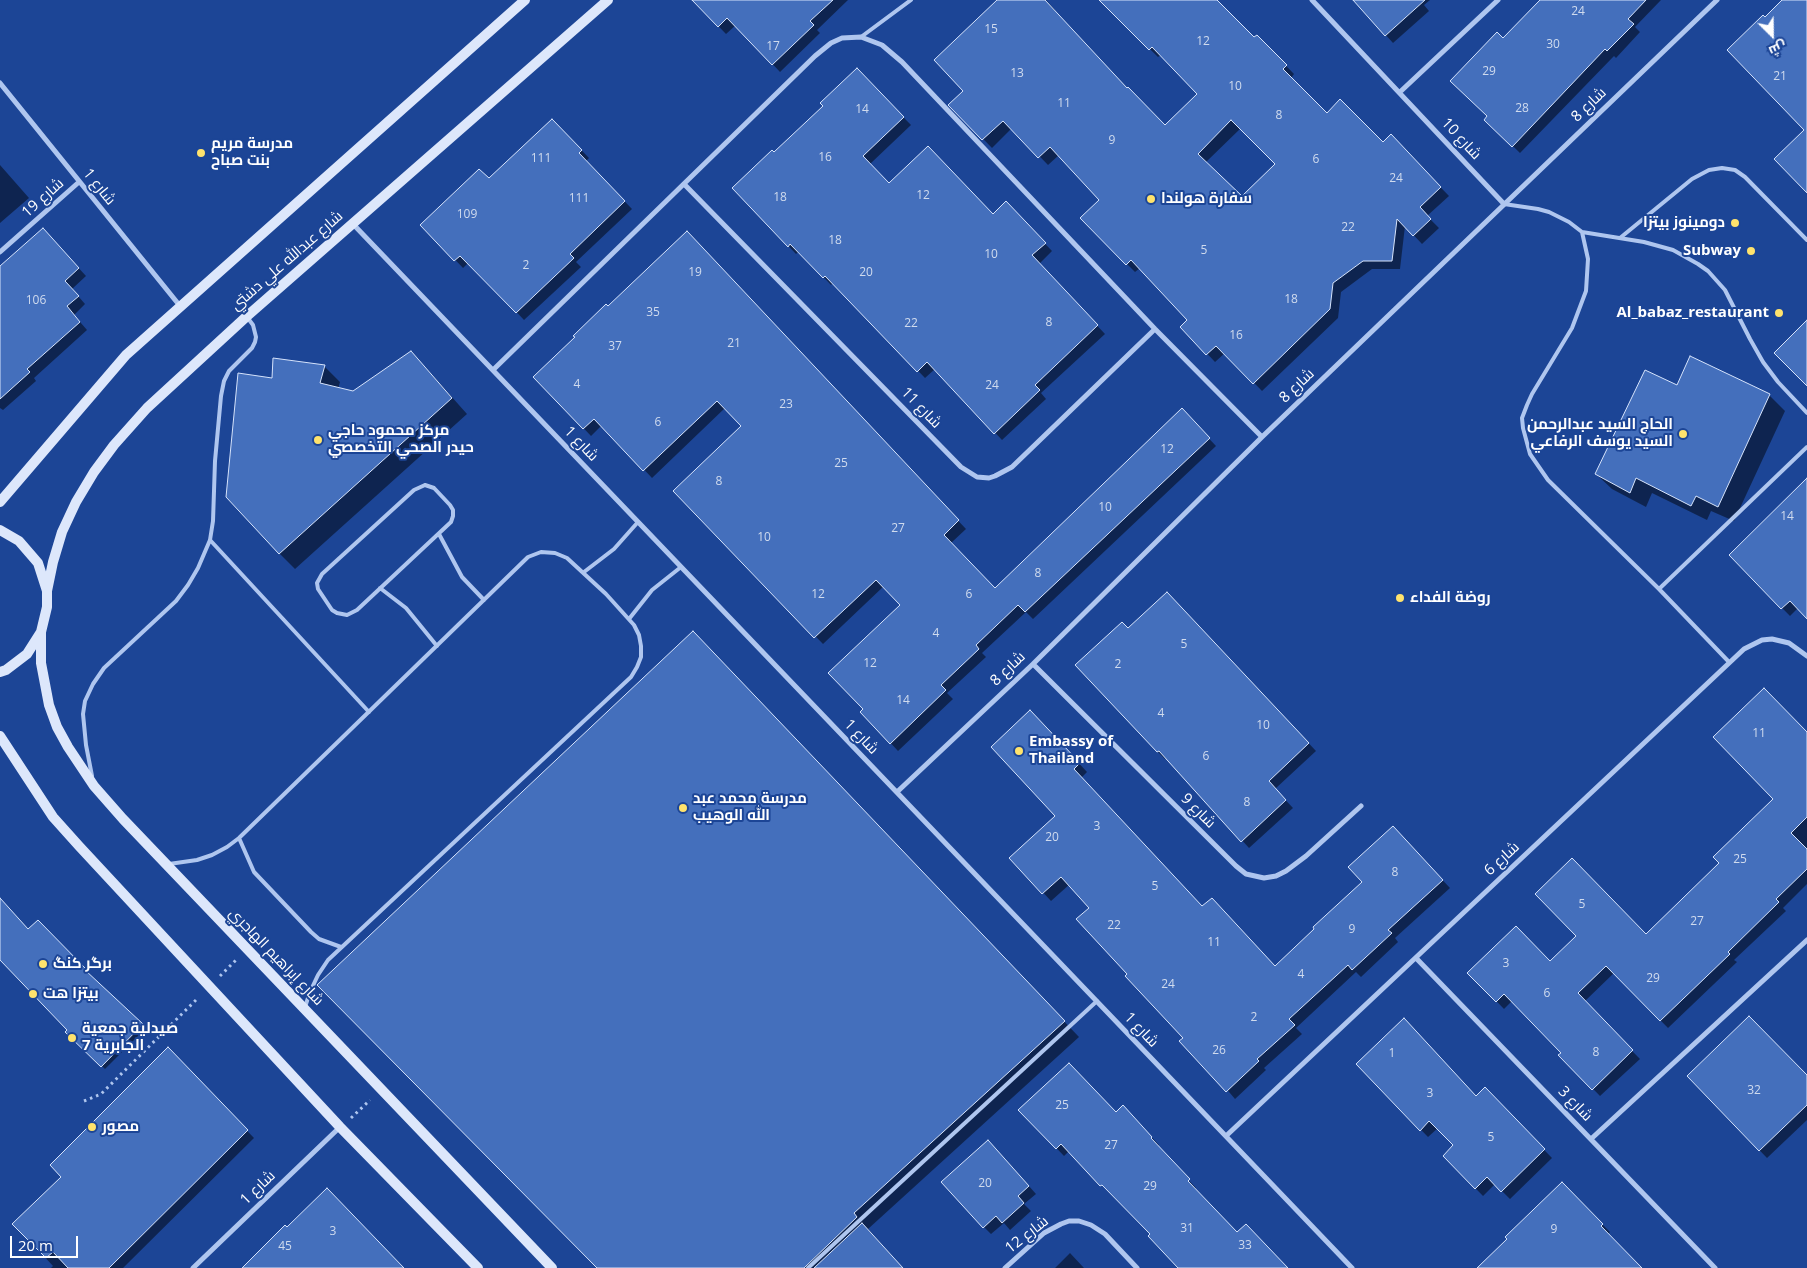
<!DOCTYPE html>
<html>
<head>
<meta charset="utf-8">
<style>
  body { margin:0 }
  #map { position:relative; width:1807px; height:1268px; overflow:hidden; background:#1c4596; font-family:"Open Sans",Cairo,sans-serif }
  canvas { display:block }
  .north { position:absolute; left:1747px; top:10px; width:50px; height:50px; -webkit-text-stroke:4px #1c4596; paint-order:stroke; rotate:157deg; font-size:14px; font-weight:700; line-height:20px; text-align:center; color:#fff }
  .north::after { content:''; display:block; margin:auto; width:18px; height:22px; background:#fff; clip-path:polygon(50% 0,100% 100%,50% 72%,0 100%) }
  .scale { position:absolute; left:10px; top:1236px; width:68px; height:22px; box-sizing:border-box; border:2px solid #fff; border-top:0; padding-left:6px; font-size:15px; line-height:18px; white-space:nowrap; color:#fff; -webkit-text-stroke:4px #1c4596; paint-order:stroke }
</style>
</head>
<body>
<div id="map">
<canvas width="1807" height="1268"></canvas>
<div class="north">ش</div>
<div class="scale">20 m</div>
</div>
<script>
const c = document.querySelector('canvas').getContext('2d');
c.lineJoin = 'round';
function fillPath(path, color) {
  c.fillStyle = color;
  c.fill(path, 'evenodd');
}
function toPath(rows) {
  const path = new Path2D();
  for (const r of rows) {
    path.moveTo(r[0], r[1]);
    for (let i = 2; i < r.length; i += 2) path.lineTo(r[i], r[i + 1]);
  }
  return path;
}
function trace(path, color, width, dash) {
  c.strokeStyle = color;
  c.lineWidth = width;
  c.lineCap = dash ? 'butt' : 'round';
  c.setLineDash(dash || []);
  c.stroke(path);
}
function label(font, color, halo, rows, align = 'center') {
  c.font = font + ' "Open Sans",Cairo,sans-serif';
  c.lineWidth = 4;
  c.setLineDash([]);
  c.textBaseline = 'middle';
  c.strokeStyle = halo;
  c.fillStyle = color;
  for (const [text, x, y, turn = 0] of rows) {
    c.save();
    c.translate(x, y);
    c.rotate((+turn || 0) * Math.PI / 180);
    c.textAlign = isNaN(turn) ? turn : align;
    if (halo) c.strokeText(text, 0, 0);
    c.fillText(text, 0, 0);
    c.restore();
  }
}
fillPath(toPath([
  [693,0,848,0,817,30,820,33,780,72,736,25,726,34],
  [999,0,1046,0,1055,10,1054,11,1092,53,1166,127,1199,94,1161,55,1158,57,1100,0,1216,0,1254,39,1257,36,1294,74,1291,78,1327,114,1383,144,1391,136,1449,196,1427,216,1439,228,1422,244,1405,226,1400,269,1372,269,1341,292,1338,318,1262,391,1225,353,1215,362,1182,327,1189,320,1140,268,1135,272,1081,218,1101,200,1059,155,1048,165,1012,128,992,148,950,105,965,91],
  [1241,128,1277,164,1243,198,1205,163],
  [1354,0,1430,0,1424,5,1429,11,1393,43],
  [1552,0,1661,0,1635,27,1640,32,1616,58,1614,56,1520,153,1486,120,1489,117,1503,40],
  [857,70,911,125,870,164,889,184,993,215,1006,203,1052,251,1039,264,1105,334,1041,393,1046,399,1002,440,935,369,925,378,833,283,831,285,799,251,796,254,733,188,774,154,825,106],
  [552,120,589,158,586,161,632,209,576,262,581,267,524,320,469,262,463,268,422,225,489,180],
  [0,165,29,198,0,223],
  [50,237,86,276,72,289,85,304,74,315,87,330,34,378,36,381,3,410,0,408,0,267],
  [694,241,966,529,951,543,995,589,1182,410,1216,446,1033,619,1026,612,982,653,986,657,947,693,953,699,898,751,862,712,865,709,902,605,884,586,823,644,674,491,743,426,725,408,652,478,602,425,591,436,535,377,608,308],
  [274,360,325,367,340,382,338,389,354,392,426,368,467,414,295,569,279,553,273,379],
  [1677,387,1769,395,1785,411,1734,521,1711,511,1707,520,1652,493,1646,507,1612,489,1596,474],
  [1807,480,1807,617,1798,608,1790,616,1730,555],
  [1175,601,1316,751,1275,789,1293,808,1249,848,1167,758,1165,759,1158,752,1077,665,1128,630],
  [708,648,1079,1037,868,1229,903,1268,599,1268],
  [1038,719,1087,772,1081,778,1202,908,1275,967,1363,882,1400,835,1450,888,1395,938,1398,942,1361,977,1356,972,1296,1028,1302,1034,1264,1068,1266,1070,1235,1099,1129,974,1091,908,1070,884,1051,901,1011,858,1057,816],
  [1807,734,1807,884,1783,908,1786,911,1734,960,1737,962,1668,1028,1614,973,1584,1002,1640,1059,1600,1096,1560,1055,1563,1053,1512,1001,1504,1009,1469,973,1550,963,1646,935,1721,863,1775,799],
  [0,899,28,931,38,922,89,973,87,975,145,1029,105,1069,67,1032,69,1030,0,958],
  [168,1049,254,1138,123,1268,51,1268,53,1266,14,1224,63,1177],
  [1357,1064,1476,1097,1485,1089,1552,1158,1510,1199,1495,1184,1483,1196,1444,1156,1455,1145,1438,1128,1428,1137],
  [1688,1076,1807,1077,1807,1120,1767,1158],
  [1020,1110,1130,1115,1159,1145,1157,1147,1196,1188,1195,1189,1237,1234,1287,1268,1180,1268,1152,1234,1069,1151,1064,1156],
  [996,1149,1036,1194,1024,1204,1031,1211,1010,1230,1004,1223,991,1234,984,1227],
  [1562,1184,1610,1232,1608,1234,1640,1268,1479,1268],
  [1070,1253,1084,1268,1055,1268]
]), '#0007');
const building = toPath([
  [692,0,833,0,810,21,814,25,772,65,727,18,718,27,692,0],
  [997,0,1045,0,1127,88,1128,87,1165,125,1197,94,1152,47,1149,50,1099,0,1217,0,1254,37,1257,35,1287,65,1283,69,1327,113,1340,99,1383,142,1391,134,1441,187,1420,207,1431,219,1413,236,1397,219,1392,261,1363,261,1333,283,1330,309,1253,384,1216,346,1206,355,1180,327,1187,320,1131,260,1126,265,1080,218,1099,200,1050,147,1038,158,1003,121,982,140,948,105,963,91,934,60,997,0],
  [1231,120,1275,164,1242,196,1198,154,1231,120],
  [1353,0,1425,0,1385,36,1353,0],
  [1540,0,1646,0,1628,19,1634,24,1607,51,1605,49,1512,147,1484,120,1487,116,1450,81,1497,32,1503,38,1540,0],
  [1782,0,1807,0,1807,193,1774,159,1804,130,1727,50,1763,15,1765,17,1782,0],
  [857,68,904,117,863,156,889,183,928,146,993,214,1006,201,1046,243,1032,255,1098,325,1035,385,1040,390,994,434,927,362,917,372,825,276,823,278,790,244,788,247,732,188,772,150,774,152,823,106,820,103,857,68],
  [552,119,582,150,579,153,625,201,570,254,574,258,516,313,460,256,454,261,420,225,479,169,489,178,552,119],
  [43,228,79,268,65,281,79,296,67,306,80,322,27,369,30,372,0,399,0,266,43,228],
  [687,231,959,520,944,535,995,588,1182,408,1210,438,1025,612,1018,605,976,645,979,649,941,685,946,690,890,744,860,712,863,709,828,673,900,605,876,580,814,638,673,491,741,426,717,401,643,471,594,419,583,429,533,377,575,337,573,336,606,304,608,306,687,231],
  [1807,320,1807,386,1774,353,1807,320],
  [411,351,452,398,279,554,226,497,238,373,272,378,273,358,325,365,320,383,353,391,411,351],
  [1690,356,1770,394,1718,507,1696,496,1691,506,1636,478,1630,493,1595,474,1645,370,1677,385,1690,356],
  [1807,478,1807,619,1790,601,1781,609,1729,555,1807,478],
  [1167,592,1309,743,1269,781,1286,800,1241,842,1159,751,1157,752,1075,665,1122,622,1128,628,1167,592],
  [693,631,1065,1021,854,1213,857,1217,804,1268,597,1268,317,985,693,631],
  [1764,688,1807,732,1807,817,1791,833,1807,849,1807,869,1776,899,1779,902,1728,952,1730,954,1660,1021,1606,966,1578,993,1633,1050,1592,1090,1558,1055,1561,1053,1504,994,1496,1002,1467,973,1516,926,1550,961,1576,936,1535,894,1572,858,1646,934,1719,863,1713,857,1773,799,1713,737,1764,688],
  [1030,710,1080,763,1074,769,1202,906,1212,898,1275,966,1314,929,1313,927,1362,882,1348,867,1393,826,1443,880,1388,930,1392,933,1352,970,1348,965,1289,1019,1295,1025,1257,1059,1259,1061,1226,1092,1179,1041,1183,1038,1125,976,1127,974,1076,919,1089,908,1061,877,1042,894,1009,858,1055,816,991,747,1030,710],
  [0,898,28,929,38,920,86,969,85,970,143,1024,101,1067,65,1032,67,1030,0,960,0,898],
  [1749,1016,1807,1075,1807,1105,1759,1151,1687,1076,1749,1016],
  [1404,1018,1476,1096,1485,1087,1545,1149,1501,1192,1487,1177,1475,1189,1443,1156,1453,1145,1429,1121,1420,1131,1356,1064,1404,1018],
  [168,1047,248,1130,109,1268,68,1268,53,1252,46,1258,12,1224,61,1177,50,1165,168,1047],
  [1069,1063,1116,1112,1123,1105,1152,1137,1151,1138,1190,1179,1188,1181,1237,1232,1246,1224,1288,1268,1178,1268,1148,1236,1150,1234,1102,1185,1100,1186,1061,1144,1056,1149,1018,1110,1069,1063],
  [988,1140,1029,1186,1018,1196,1024,1203,1002,1223,996,1216,983,1228,941,1182,988,1140],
  [1562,1182,1603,1224,1601,1226,1642,1268,1477,1268,1507,1239,1505,1237,1562,1182],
  [327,1188,404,1268,242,1268,285,1225,287,1227,327,1188],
  [862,1223,903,1268,814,1268,862,1223]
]);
fillPath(building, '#446fbc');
trace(building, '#d6e3fb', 1);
trace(toPath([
  [220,976,237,959],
  [84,1101,101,1094,198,998],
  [351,1118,370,1100]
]), '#afc6ef', 3, [2.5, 4]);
trace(toPath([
  [861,37,911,0],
  [1504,204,1538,209,1549,212,1569,222,1582,232,1644,242,1673,250,1698,264,1708,271,1725,290,1750,339,1763,362,1778,382,1807,413],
  [1582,232,1588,259,1586,291,1572,328,1532,394,1527,405,1522,418,1523,428,1530,454,1548,480,1659,589,1729,662],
  [1620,238,1692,179,1709,170,1722,168,1735,170,1745,177,1807,240],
  [425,485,434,488,450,505,453,510,453,516,451,522,357,610,347,615,337,613,332,610,318,589,317,583,322,574,414,490,425,485],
  [439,534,462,577,484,600],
  [210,540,369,712],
  [584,572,614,549,638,522],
  [380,588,406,608,437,646],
  [1659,589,1807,447],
  [629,619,652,590,681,567],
  [92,776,86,745,83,714,85,701,93,684,104,668,176,601,188,585,198,568,210,540,213,521,215,461,221,396,224,381,229,371,252,348,255,342,256,337,253,325,247,317],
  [239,838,254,872,311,932,319,939,341,947],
  [169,864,197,860,212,855,227,847,239,838,528,557,541,552,555,553,567,558,606,594,634,625,639,635,641,646,641,657,637,667,631,677,328,960,318,975,310,992,305,1007],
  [808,1268,1097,1001]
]), '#afc6ef', 4);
trace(toPath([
  [1312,0,1504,204],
  [0,83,180,306],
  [1400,92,1498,0],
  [684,184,961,467,977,477,989,478,995,476,1012,467,1155,329],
  [352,223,1352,1268],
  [0,252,79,182],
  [493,370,815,56,831,43,842,38,861,37,882,45,902,62,1155,329,1262,437],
  [1033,664,1236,866,1246,874,1264,878,1276,876,1286,871,1306,856,1361,806],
  [897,792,1033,664,1262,437,1717,0],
  [1416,958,1715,1268],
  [1226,1136,1744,649,1762,640,1772,639,1789,643,1807,656],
  [1591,1139,1807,940],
  [193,1268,340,1127],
  [1005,1268,1044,1233,1061,1224,1069,1221,1079,1221,1091,1225,1105,1234,1137,1268]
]), '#afc6ef', 5);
trace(toPath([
  [0,502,126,355,525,0],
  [0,530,19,541,38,563,47,591,47,607,41,632,27,654,6,670,0,672],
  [47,591,53,562,62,532,76,502,94,472,114,445,147,408,246,317,608,0],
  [41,632,41,663,49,705,57,727,68,747,94,786,123,819,552,1268],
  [0,736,53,817,79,846,340,1127,478,1268]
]), '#dde7fb', 10);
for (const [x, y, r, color] of [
  [201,153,5,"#ffe36d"],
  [1151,199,5,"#ffe36d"],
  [1735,223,5,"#ffe36d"],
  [1751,251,5,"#ffe36d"],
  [1779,313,5,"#ffe36d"],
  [1683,434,5,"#ffe36d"],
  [318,440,5,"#ffe36d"],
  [1400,598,5,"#ffe36d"],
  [1019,751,5,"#ffe36d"],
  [683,808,5,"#ffe36d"],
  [43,964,5,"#ffe36d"],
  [33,994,5,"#ffe36d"],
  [72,1038,5,"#ffe36d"],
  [92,1127,5,"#ffe36d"]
]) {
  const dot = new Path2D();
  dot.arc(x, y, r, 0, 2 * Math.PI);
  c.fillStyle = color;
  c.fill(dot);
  trace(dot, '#1c4596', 2);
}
label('12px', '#d0dbee', null, [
  ["24",1578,12],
  ["15",991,30],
  ["12",1203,42],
  ["30",1553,45],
  ["17",773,47],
  ["29",1489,72],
  ["13",1017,74],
  ["21",1780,77],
  ["10",1235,87],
  ["11",1064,104],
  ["28",1522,109],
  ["14",862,110],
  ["8",1279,116],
  ["9",1112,141],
  ["16",825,158],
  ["111",541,159],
  ["6",1316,160],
  ["24",1396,179],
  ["12",923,196],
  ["18",780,198],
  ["111",579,199],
  ["109",467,215],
  ["22",1348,228],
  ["18",835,241],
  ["5",1204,251],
  ["10",991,255],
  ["2",526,266],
  ["19",695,273],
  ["20",866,273],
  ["18",1291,300],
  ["106",36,301],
  ["35",653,313],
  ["8",1049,323],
  ["22",911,324],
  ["16",1236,336],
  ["21",734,344],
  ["37",615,347],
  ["4",577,385],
  ["24",992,386],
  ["23",786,405],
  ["6",658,423],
  ["12",1167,450],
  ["25",841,464],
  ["8",719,482],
  ["10",1105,508],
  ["14",1787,517],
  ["27",898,529],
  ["10",764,538],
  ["8",1038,574],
  ["12",818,595],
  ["6",969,595],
  ["4",936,634],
  ["5",1184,645],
  ["12",870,664],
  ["2",1118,665],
  ["14",903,701],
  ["4",1161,714],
  ["10",1263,726],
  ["11",1759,734],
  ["6",1206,757],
  ["8",1247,803],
  ["3",1097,827],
  ["20",1052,838],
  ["25",1740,860],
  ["8",1395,873],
  ["5",1155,887],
  ["5",1582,905],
  ["27",1697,922],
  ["22",1114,926],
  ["9",1352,930],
  ["11",1214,943],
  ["3",1506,964],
  ["4",1301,975],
  ["29",1653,979],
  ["24",1168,985],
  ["6",1547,994],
  ["2",1254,1018],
  ["26",1219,1051],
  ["8",1596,1053],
  ["1",1392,1054],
  ["32",1754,1091],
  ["3",1430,1094],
  ["25",1062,1106],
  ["5",1491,1138],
  ["27",1111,1146],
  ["20",985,1184],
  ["29",1150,1187],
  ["31",1187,1229],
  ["9",1554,1230],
  ["3",333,1232],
  ["33",1245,1246],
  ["45",285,1247]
]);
label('15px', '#fff', '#1c4596', [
  ["شارع 8",1589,105,-44],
  ["شارع 10",1461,139,47],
  ["شارع 1",99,187,51],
  ["شارع 19",43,198,-42],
  ["شارع عبدالله علي دشتي",287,261,-41],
  ["شارع 8",1297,386,-44],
  ["شارع 11",921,408,46],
  ["شارع 1",581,444,46],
  ["شارع 8",1008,669,-44],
  ["شارع 1",861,737,46],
  ["شارع 9",1198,811,45],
  ["شارع 6",1502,859,-43],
  ["شارع إبراهيم الهاجري",276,957,46],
  ["شارع 1",1141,1030,46],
  ["شارع 3",1575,1104,46],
  ["شارع 1",258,1188,-44],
  ["شارع 12",1027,1235,-38]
]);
label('bold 15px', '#fff', '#1c4596', [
  ["مدرسة مريم",211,144],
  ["بنت صباح",211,161],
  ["سفارة هولندا",1161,199],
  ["دومينوز بيتزا",1725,223,"right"],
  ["Subway",1741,251,"right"],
  ["Al_babaz_restaurant",1769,313,"right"],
  ["الحاج السيد عبدالرحمن",1673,425,"right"],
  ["السيد يوسف الرفاعي",1673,442,"right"],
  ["مركز محمود حاجي",328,431],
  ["حيدر الصحي التخصصي",328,448],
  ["روضة الفداء",1410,598],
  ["Embassy of",1029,742],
  ["Thailand",1029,759],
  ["مدرسة محمد عبد",693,799],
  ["الله الوهيب",693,816],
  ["برگر كنگ",53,964],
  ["بيتزا هت",43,994],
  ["صيدلية جمعية",82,1029],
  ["الجابرية 7",82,1046],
  ["مصور",102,1127]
], 'left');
</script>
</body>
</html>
